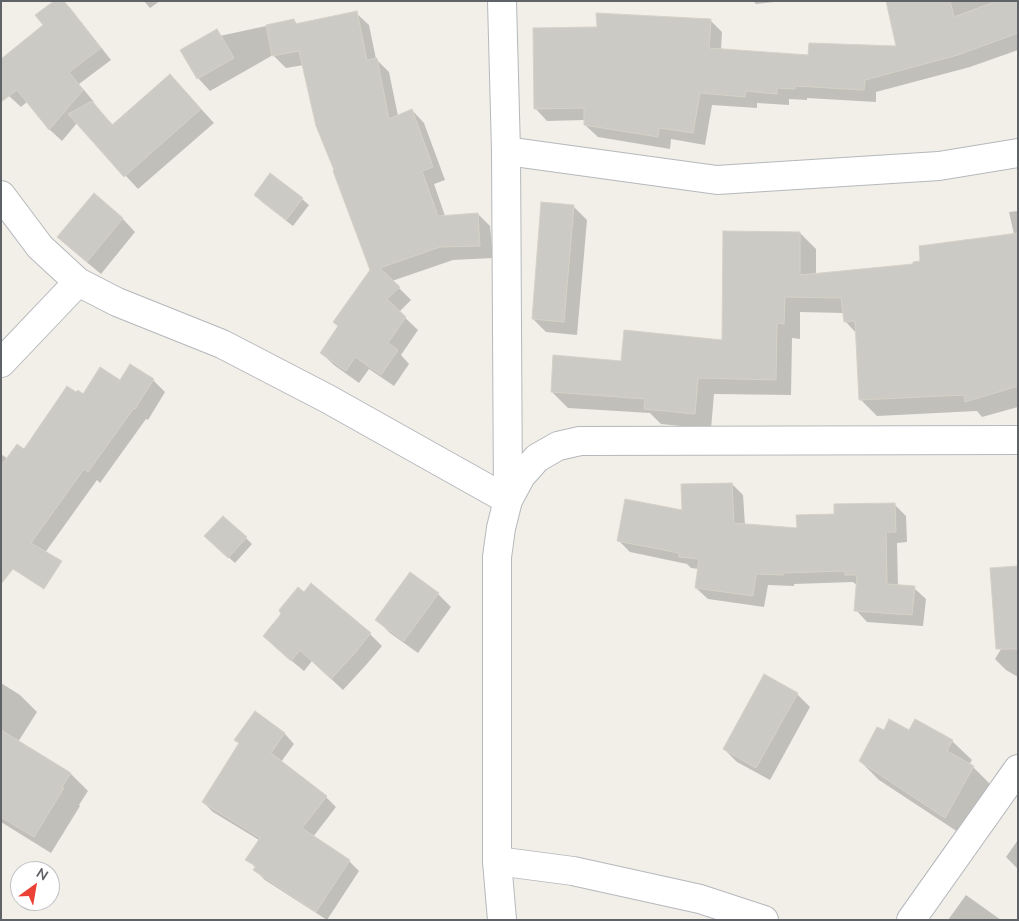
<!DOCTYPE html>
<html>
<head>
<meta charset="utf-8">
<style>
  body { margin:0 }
  #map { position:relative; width:1019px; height:921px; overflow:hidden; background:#f1efe8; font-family:Mulish,sans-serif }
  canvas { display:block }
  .frame { position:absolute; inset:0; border:2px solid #5f6368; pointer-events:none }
  .north { position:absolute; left:10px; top:861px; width:50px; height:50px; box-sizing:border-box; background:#fff; border:1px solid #bfc1c3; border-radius:50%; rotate:32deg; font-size:14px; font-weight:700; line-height:20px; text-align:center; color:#5f6368 }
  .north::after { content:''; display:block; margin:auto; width:18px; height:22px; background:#ea4335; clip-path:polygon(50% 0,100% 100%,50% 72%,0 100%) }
</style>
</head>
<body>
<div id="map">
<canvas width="1019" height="921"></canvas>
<div class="frame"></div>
<div class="north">N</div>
</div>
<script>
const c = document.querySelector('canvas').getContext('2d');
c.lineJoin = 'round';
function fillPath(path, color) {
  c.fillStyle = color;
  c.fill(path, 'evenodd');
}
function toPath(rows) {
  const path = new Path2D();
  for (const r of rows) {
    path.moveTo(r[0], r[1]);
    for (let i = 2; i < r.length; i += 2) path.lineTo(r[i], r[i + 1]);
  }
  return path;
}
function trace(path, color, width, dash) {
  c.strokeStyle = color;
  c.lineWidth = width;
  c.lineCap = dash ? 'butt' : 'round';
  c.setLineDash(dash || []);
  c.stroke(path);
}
fillPath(toPath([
  [63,1,71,9,111,60,79,84,94,102,93,103,113,125,183,89,214,123,138,189,77,123,62,141,50,130,28,101,21,107,9,96,45,25],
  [144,1,160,1,150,8],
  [753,1,783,1,756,4],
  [888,1,1018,1,1018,50,970,67,876,92,876,102,807,98,807,100,789,99,789,105,757,103,757,108,712,105,705,145,671,139,670,149,598,137,585,125,585,120,547,121,535,108,598,29,710,20,722,32,721,50,809,56,898,47],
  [356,13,369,25,376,59,389,72,398,116,412,110,424,123,445,180,434,184,445,216,478,214,490,226,493,258,453,260,392,281,411,300,399,312,418,330,401,355,409,364,394,386,369,369,359,383,334,365,321,353,339,327,371,270,336,171,304,65,286,68,273,55,210,91,198,78,201,40,294,20,298,25],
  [255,195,302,199,309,205,293,226,262,202],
  [573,206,587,220,577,335,546,332,533,319],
  [1018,211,1018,407,982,417,977,411,877,416,861,400,857,334,845,321,844,313,800,312,800,339,792,338,791,395,714,394,711,429,661,424,650,413,568,408,552,392,622,362,723,341,800,233,816,249,816,275,915,265,1014,234,1009,212],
  [122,218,135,232,101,274,72,250,59,237],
  [153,380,165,392,148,420,146,419,100,483,97,480,44,554,1,526,1,454,8,459,24,450,76,394,84,395,121,381],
  [732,484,743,495,745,525,798,530,836,515,895,505,906,516,907,542,897,543,898,586,914,588,926,599,923,626,867,622,856,610,858,586,853,582,794,584,794,586,768,585,764,607,708,599,696,588,699,569,691,568,687,564,630,552,619,541,683,512],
  [246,538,252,544,235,563,212,542],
  [410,573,438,594,451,607,418,653,390,633,377,620],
  [312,585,370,634,382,646,366,665,343,690,312,661,304,671,276,648,283,614],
  [1018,621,1018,677,1006,670,995,659],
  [1,683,20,695,37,712,18,742,71,774,88,791,79,805,80,806,51,853,1,822],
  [797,694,810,707,770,780,737,762,724,749],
  [256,713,285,734,294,744,281,762,326,797,336,807,313,837,349,861,359,871,327,920,265,880,255,870,256,868,247,859,259,840,213,812,203,802,240,744,236,740],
  [915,721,952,741,972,760,969,765,973,767,992,786,964,836,879,780,860,761,884,732,909,732],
  [1018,840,1018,869,1006,857],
  [966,895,1001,920,948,920]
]), '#0003');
const building = toPath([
  [54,1,64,1,101,48,69,72,83,90,49,130,17,90,1,102,1,59,43,25,35,15,54,1],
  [886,1,950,1,954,17,997,1,1018,1,1018,33,958,55,865,80,864,90,795,86,795,89,777,88,777,94,746,91,745,97,700,93,693,133,659,128,658,137,584,125,584,108,534,109,533,28,597,27,596,13,711,19,709,48,808,55,809,43,896,46,886,1],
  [357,11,367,60,377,58,389,119,412,109,433,167,422,171,438,216,478,213,480,246,440,247,380,268,400,287,387,299,406,317,388,343,398,350,381,375,355,357,346,371,320,353,338,326,333,322,370,270,333,171,334,170,316,126,299,51,272,56,266,25,294,19,295,24,357,11],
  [217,29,234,58,197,79,180,50,217,29],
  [170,74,201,109,124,177,68,114,92,101,112,125,170,74],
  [270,173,303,198,286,220,254,195,270,173],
  [94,193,123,218,87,262,57,237,94,193],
  [541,202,574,205,564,322,532,319,541,202],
  [723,231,800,232,800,275,913,264,913,262,920,261,919,246,1018,233,1018,386,965,402,964,395,859,400,855,321,844,322,841,298,785,297,784,324,777,323,776,380,698,378,695,414,644,409,645,399,551,392,553,355,621,361,624,330,722,340,723,231],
  [130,364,154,379,135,409,134,408,88,472,84,469,31,543,62,561,44,589,13,569,1,584,1,466,17,444,24,449,67,386,76,392,78,390,83,394,100,367,120,380,130,364],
  [732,483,734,523,797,528,796,515,834,514,834,504,895,503,896,532,886,532,887,584,915,586,912,615,854,611,857,575,845,575,845,571,783,573,783,575,756,574,753,596,695,588,699,559,679,557,679,553,617,541,625,499,682,510,681,484,732,483],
  [223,516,247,537,228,558,204,536,223,516],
  [1018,566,1018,649,996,649,990,568,1018,566],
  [410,572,439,593,404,641,375,620,410,572],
  [311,583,371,633,355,653,331,679,300,650,291,661,263,636,281,614,279,610,298,587,304,592,311,583],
  [764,674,798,693,756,768,723,749,764,674],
  [255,711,285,733,271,753,327,796,302,828,350,860,316,912,253,870,256,866,245,860,260,838,202,802,239,743,234,740,255,711],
  [889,719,909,730,915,719,953,740,947,751,974,766,945,818,859,761,877,727,884,730,889,719],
  [1,730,71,773,62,787,64,788,34,837,1,817,1,730]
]);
fillPath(building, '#cccac5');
trace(building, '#d6d1c6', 1);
const minor = toPath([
  [506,151,717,180,939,166,1018,153],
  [1,195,40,247,78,282,117,302,222,344,328,399,508,500],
  [1,363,78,282],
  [497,861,573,871,700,899,764,920],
  [911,920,1018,769]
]);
const tertiary = toPath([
  [502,1,506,151,508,500],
  [502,920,497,861,497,557,501,528,508,500,521,476,537,458,558,446,580,441,1018,440]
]);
trace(minor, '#b5b8bc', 30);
trace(tertiary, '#b5b8bc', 30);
trace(minor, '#fff', 28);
trace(tertiary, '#fff', 28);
</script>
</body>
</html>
